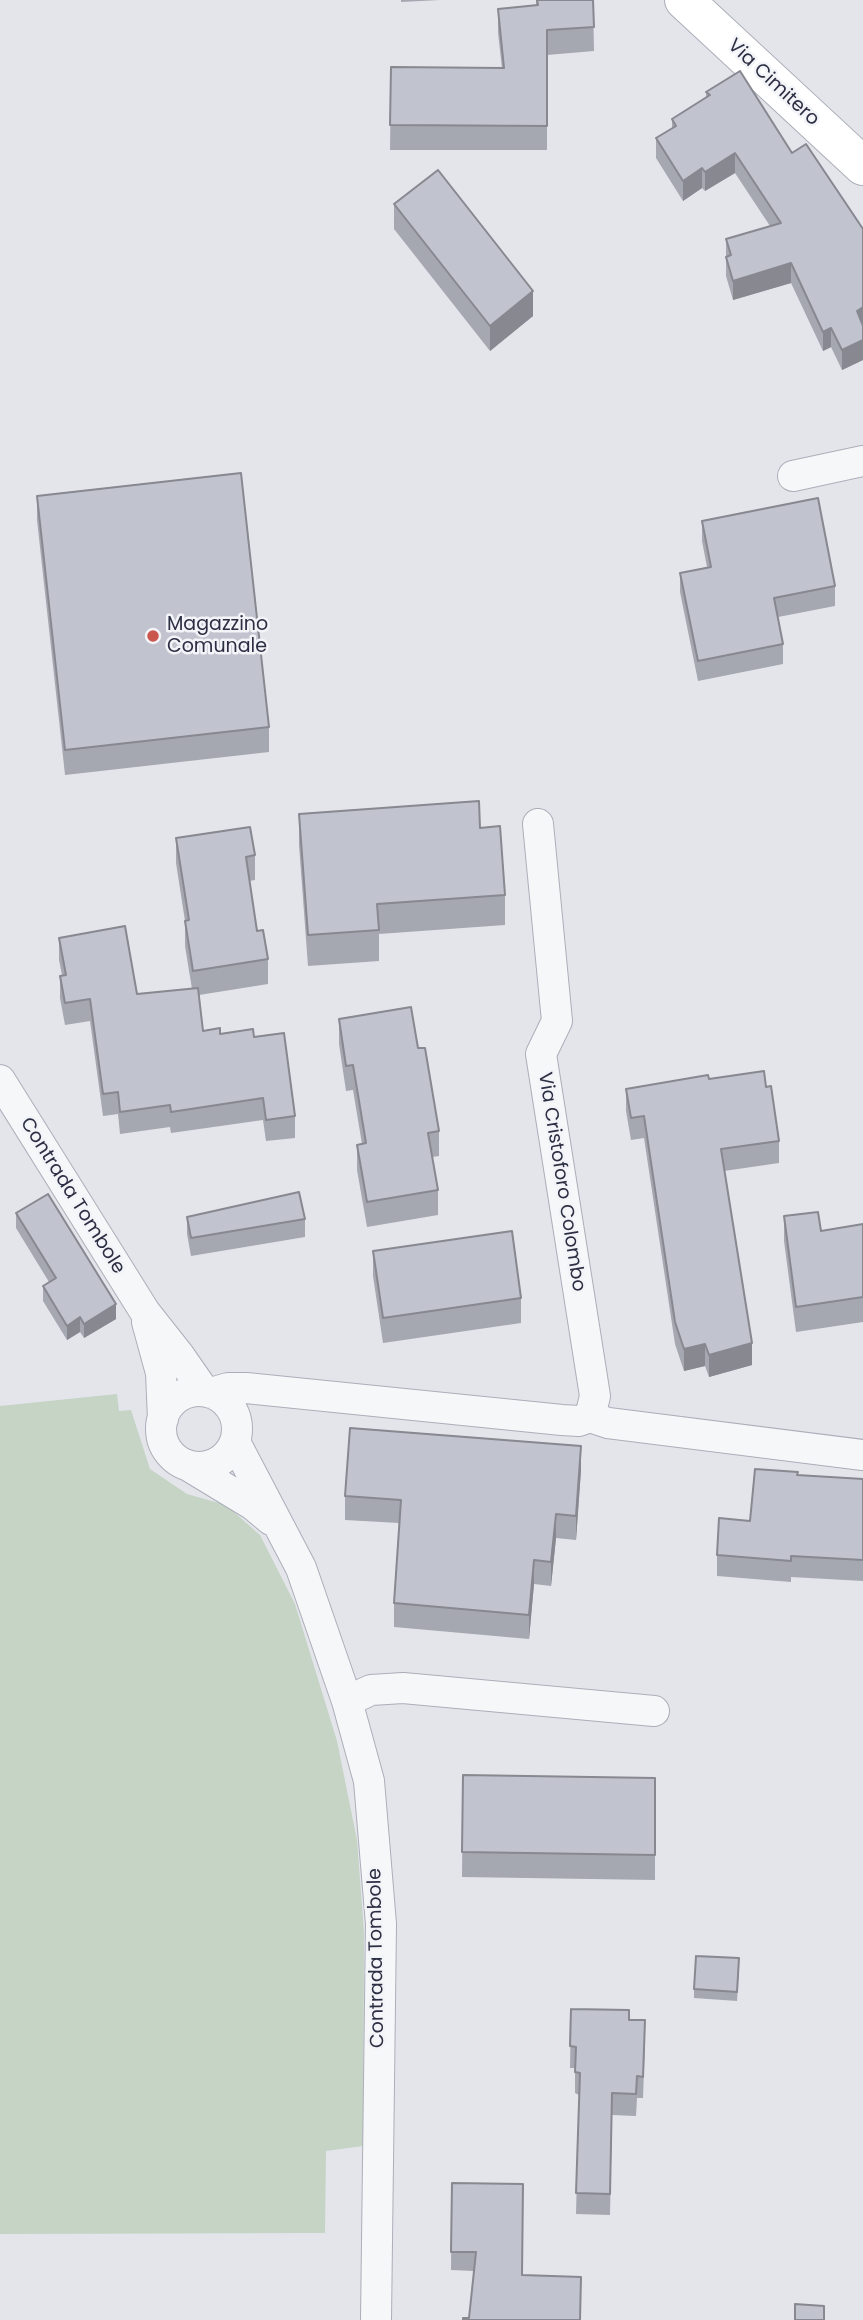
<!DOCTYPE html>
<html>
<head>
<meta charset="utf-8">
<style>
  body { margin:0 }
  canvas { display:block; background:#e3e5eb }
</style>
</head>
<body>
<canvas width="863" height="2320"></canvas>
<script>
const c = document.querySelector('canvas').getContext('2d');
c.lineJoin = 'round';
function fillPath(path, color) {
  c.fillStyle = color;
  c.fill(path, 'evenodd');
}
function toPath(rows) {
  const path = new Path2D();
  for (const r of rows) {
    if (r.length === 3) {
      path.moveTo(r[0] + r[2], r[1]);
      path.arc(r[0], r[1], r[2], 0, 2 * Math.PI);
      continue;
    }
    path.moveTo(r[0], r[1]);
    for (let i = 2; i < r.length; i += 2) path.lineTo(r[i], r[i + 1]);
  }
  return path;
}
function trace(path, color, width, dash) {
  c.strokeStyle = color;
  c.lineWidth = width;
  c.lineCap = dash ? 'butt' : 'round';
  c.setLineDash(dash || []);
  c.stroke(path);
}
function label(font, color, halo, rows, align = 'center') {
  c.font = font + ' Poppins,sans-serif';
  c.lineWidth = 5;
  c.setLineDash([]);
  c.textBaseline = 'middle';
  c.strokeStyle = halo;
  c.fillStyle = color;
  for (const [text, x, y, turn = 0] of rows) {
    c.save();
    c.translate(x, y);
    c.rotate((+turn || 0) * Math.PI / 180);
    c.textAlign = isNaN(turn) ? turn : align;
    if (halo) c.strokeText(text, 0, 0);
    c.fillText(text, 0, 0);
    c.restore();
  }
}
fillPath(toPath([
  [117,1394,119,1411,131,1410,150,1469,187,1494,226,1505,260,1535,295,1604,337,1741,357,1840,364,1932,363,2146,326,2151,325,2233,0,2234,0,1406]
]), '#c5d4c5');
const street = toPath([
  [793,476,863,461],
  [538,824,557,1021,541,1054,595,1396,590,1417],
  [0,1080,145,1312,179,1355,204,1391],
  [147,1322,161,1373,163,1419],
  [199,1429,38],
  [211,1393,228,1388,246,1388,562,1420,579,1421,590,1417,608,1423,863,1455],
  [235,1442,301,1568,347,1701,369,1781,381,1924,376,2320],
  [187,1465,253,1505,271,1520],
  [347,1701,371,1690,403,1688,654,1711]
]);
const secondary = toPath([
  [684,0,863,166]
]);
trace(street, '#acaeb9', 32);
trace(secondary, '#acaeb9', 40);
trace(street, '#f6f7f9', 30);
trace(secondary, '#fff', 38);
fillPath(toPath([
  [401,0,440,0,401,2],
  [536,0,593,0,594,51,547,55,547,150,390,150,391,67,502,68,498,33,498,9,536,5],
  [706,92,792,153,863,229,863,360,842,370,831,347,823,351,791,283,733,300,726,276,726,239,770,226,735,173,705,191,702,188,683,201,656,158,656,138,672,129,672,119,706,98],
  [394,204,533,316,490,351,394,229],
  [37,496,269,727,269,752,65,775,37,520],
  [702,521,835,586,835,606,778,617,783,644,783,664,698,681,680,592,680,573,707,567,702,541],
  [299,814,480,828,505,895,505,925,379,934,379,961,308,966,299,845],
  [176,838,255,855,255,880,249,881,257,931,268,959,268,984,199,995,203,1031,254,1037,295,1116,295,1138,266,1141,263,1120,171,1133,170,1127,120,1134,118,1114,103,1116,90,1021,65,1025,60,998,60,976,62,975,59,960,59,938,137,994,192,989,185,946,185,921,176,863],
  [339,1019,418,1048,439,1131,439,1156,432,1157,438,1190,438,1215,367,1227,357,1170,357,1145,362,1144,353,1090,346,1091,339,1044],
  [709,1079,766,1087,779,1141,779,1163,724,1171,752,1365,709,1377,705,1366,684,1371,675,1344,644,1138,631,1140,626,1111,626,1089],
  [16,1213,116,1319,84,1338,80,1332,67,1340,43,1301,43,1286,49,1282,16,1228],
  [784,1216,821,1231,863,1224,863,1322,796,1332,784,1241],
  [187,1217,305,1219,305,1237,191,1256,187,1234],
  [373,1251,521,1298,521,1323,383,1343,373,1276],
  [581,1470,576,1540,556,1538,551,1586,534,1584,529,1639,394,1627,394,1603,399,1523,345,1520,345,1496],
  [798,1475,863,1479,863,1581,791,1577,791,1582,717,1576,717,1555],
  [463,1775,655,1778,655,1880,462,1877],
  [739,1968,737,2001,694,1998,694,1989],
  [571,2009,629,2020,645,2042,643,2098,637,2098,636,2116,612,2115,610,2215,576,2214,579,2095,575,2093,575,2068,570,2068],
  [452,2183,523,2184,474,2271,451,2270]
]), '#a6a8b1');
fillPath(toPath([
  [735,153,735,173,705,191,705,172],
  [702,168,702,188,683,201,683,181],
  [791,263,791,283,733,300,733,281],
  [533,291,533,316,490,351,490,326],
  [863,307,863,327,857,311],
  [831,328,831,347,823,351,823,332],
  [863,340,863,360,842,370,842,350],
  [116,1304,116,1319,84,1338,84,1324],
  [80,1317,80,1332,67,1340,67,1326],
  [752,1343,752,1365,709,1377,709,1355],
  [705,1344,705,1366,684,1371,684,1349],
  [581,1446,581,1470,576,1540,576,1516],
  [556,1514,556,1538,551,1586,551,1562],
  [534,1560,534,1584,529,1639,529,1615]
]), '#878890');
const building = toPath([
  [537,0,593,0,594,27,547,30,547,126,390,125,391,67,504,68,498,9,538,5,537,0],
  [740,71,792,153,806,144,863,229,863,307,857,311,863,326,863,340,842,350,831,328,823,332,791,263,733,281,726,257,731,255,726,239,781,223,735,153,705,172,702,168,683,181,656,138,676,126,672,119,710,95,706,92,740,71],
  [438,170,533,291,490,326,394,204,438,170],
  [241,473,269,727,65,750,37,496,241,473],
  [818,498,835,586,774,598,783,644,698,661,680,573,711,567,702,521,818,498],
  [479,801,480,828,500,826,505,895,377,904,379,930,308,935,299,814,479,801],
  [250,827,255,855,246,857,257,931,263,930,268,959,193,971,185,921,189,920,176,838,250,827],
  [125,926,137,994,198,988,203,1031,220,1028,220,1034,253,1029,254,1037,284,1033,295,1116,266,1120,263,1098,171,1112,170,1105,120,1112,118,1092,103,1094,90,999,65,1003,60,976,66,975,59,938,125,926],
  [411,1007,418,1048,425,1048,439,1131,428,1133,438,1190,367,1202,357,1145,366,1143,353,1065,346,1066,339,1019,411,1007],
  [764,1071,766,1087,771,1086,779,1141,721,1149,752,1343,709,1355,705,1344,684,1349,675,1322,644,1116,631,1118,626,1089,708,1075,709,1079,764,1071],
  [299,1192,305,1219,191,1238,187,1217,299,1192],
  [48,1194,116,1304,84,1324,80,1317,67,1326,43,1286,56,1278,16,1213,48,1194],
  [818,1212,821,1231,863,1224,863,1297,796,1307,784,1216,818,1212],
  [512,1231,521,1298,383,1318,373,1251,512,1231],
  [350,1428,581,1446,576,1516,556,1514,551,1562,534,1560,529,1615,394,1603,401,1500,345,1496,350,1428],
  [755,1469,798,1472,797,1475,863,1479,863,1560,791,1556,791,1561,717,1555,719,1518,750,1521,755,1469],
  [463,1775,655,1778,655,1855,462,1852,463,1775],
  [696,1956,739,1958,737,1992,694,1989,696,1956],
  [571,2009,629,2010,629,2020,645,2020,643,2077,637,2076,636,2094,612,2093,610,2194,576,2193,580,2073,575,2072,576,2047,570,2046,571,2009],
  [452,2183,523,2184,522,2275,581,2277,580,2320,463,2320,463,2318,469,2318,476,2252,451,2252,452,2183],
  [795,2304,824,2306,824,2320,795,2320,795,2304]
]);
fillPath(building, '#c1c3ce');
trace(building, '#878890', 2);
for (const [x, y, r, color] of [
  [153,636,7,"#ca564e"]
]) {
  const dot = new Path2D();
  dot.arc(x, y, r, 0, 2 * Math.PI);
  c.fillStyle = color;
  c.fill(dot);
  trace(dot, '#f3f4f8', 2.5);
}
label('19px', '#2c2f43', '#f3f4f8', [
  ["Via Cimitero",773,83,43],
  ["Via Cristoforo Colombo",561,1182,81],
  ["Contrada Tombole",72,1196,58],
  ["Contrada Tombole",377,1958,-91]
]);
label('19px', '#2c2f43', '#f3f4f8', [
  ["Magazzino",167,625],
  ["Comunale",167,647]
], 'left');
</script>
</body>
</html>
